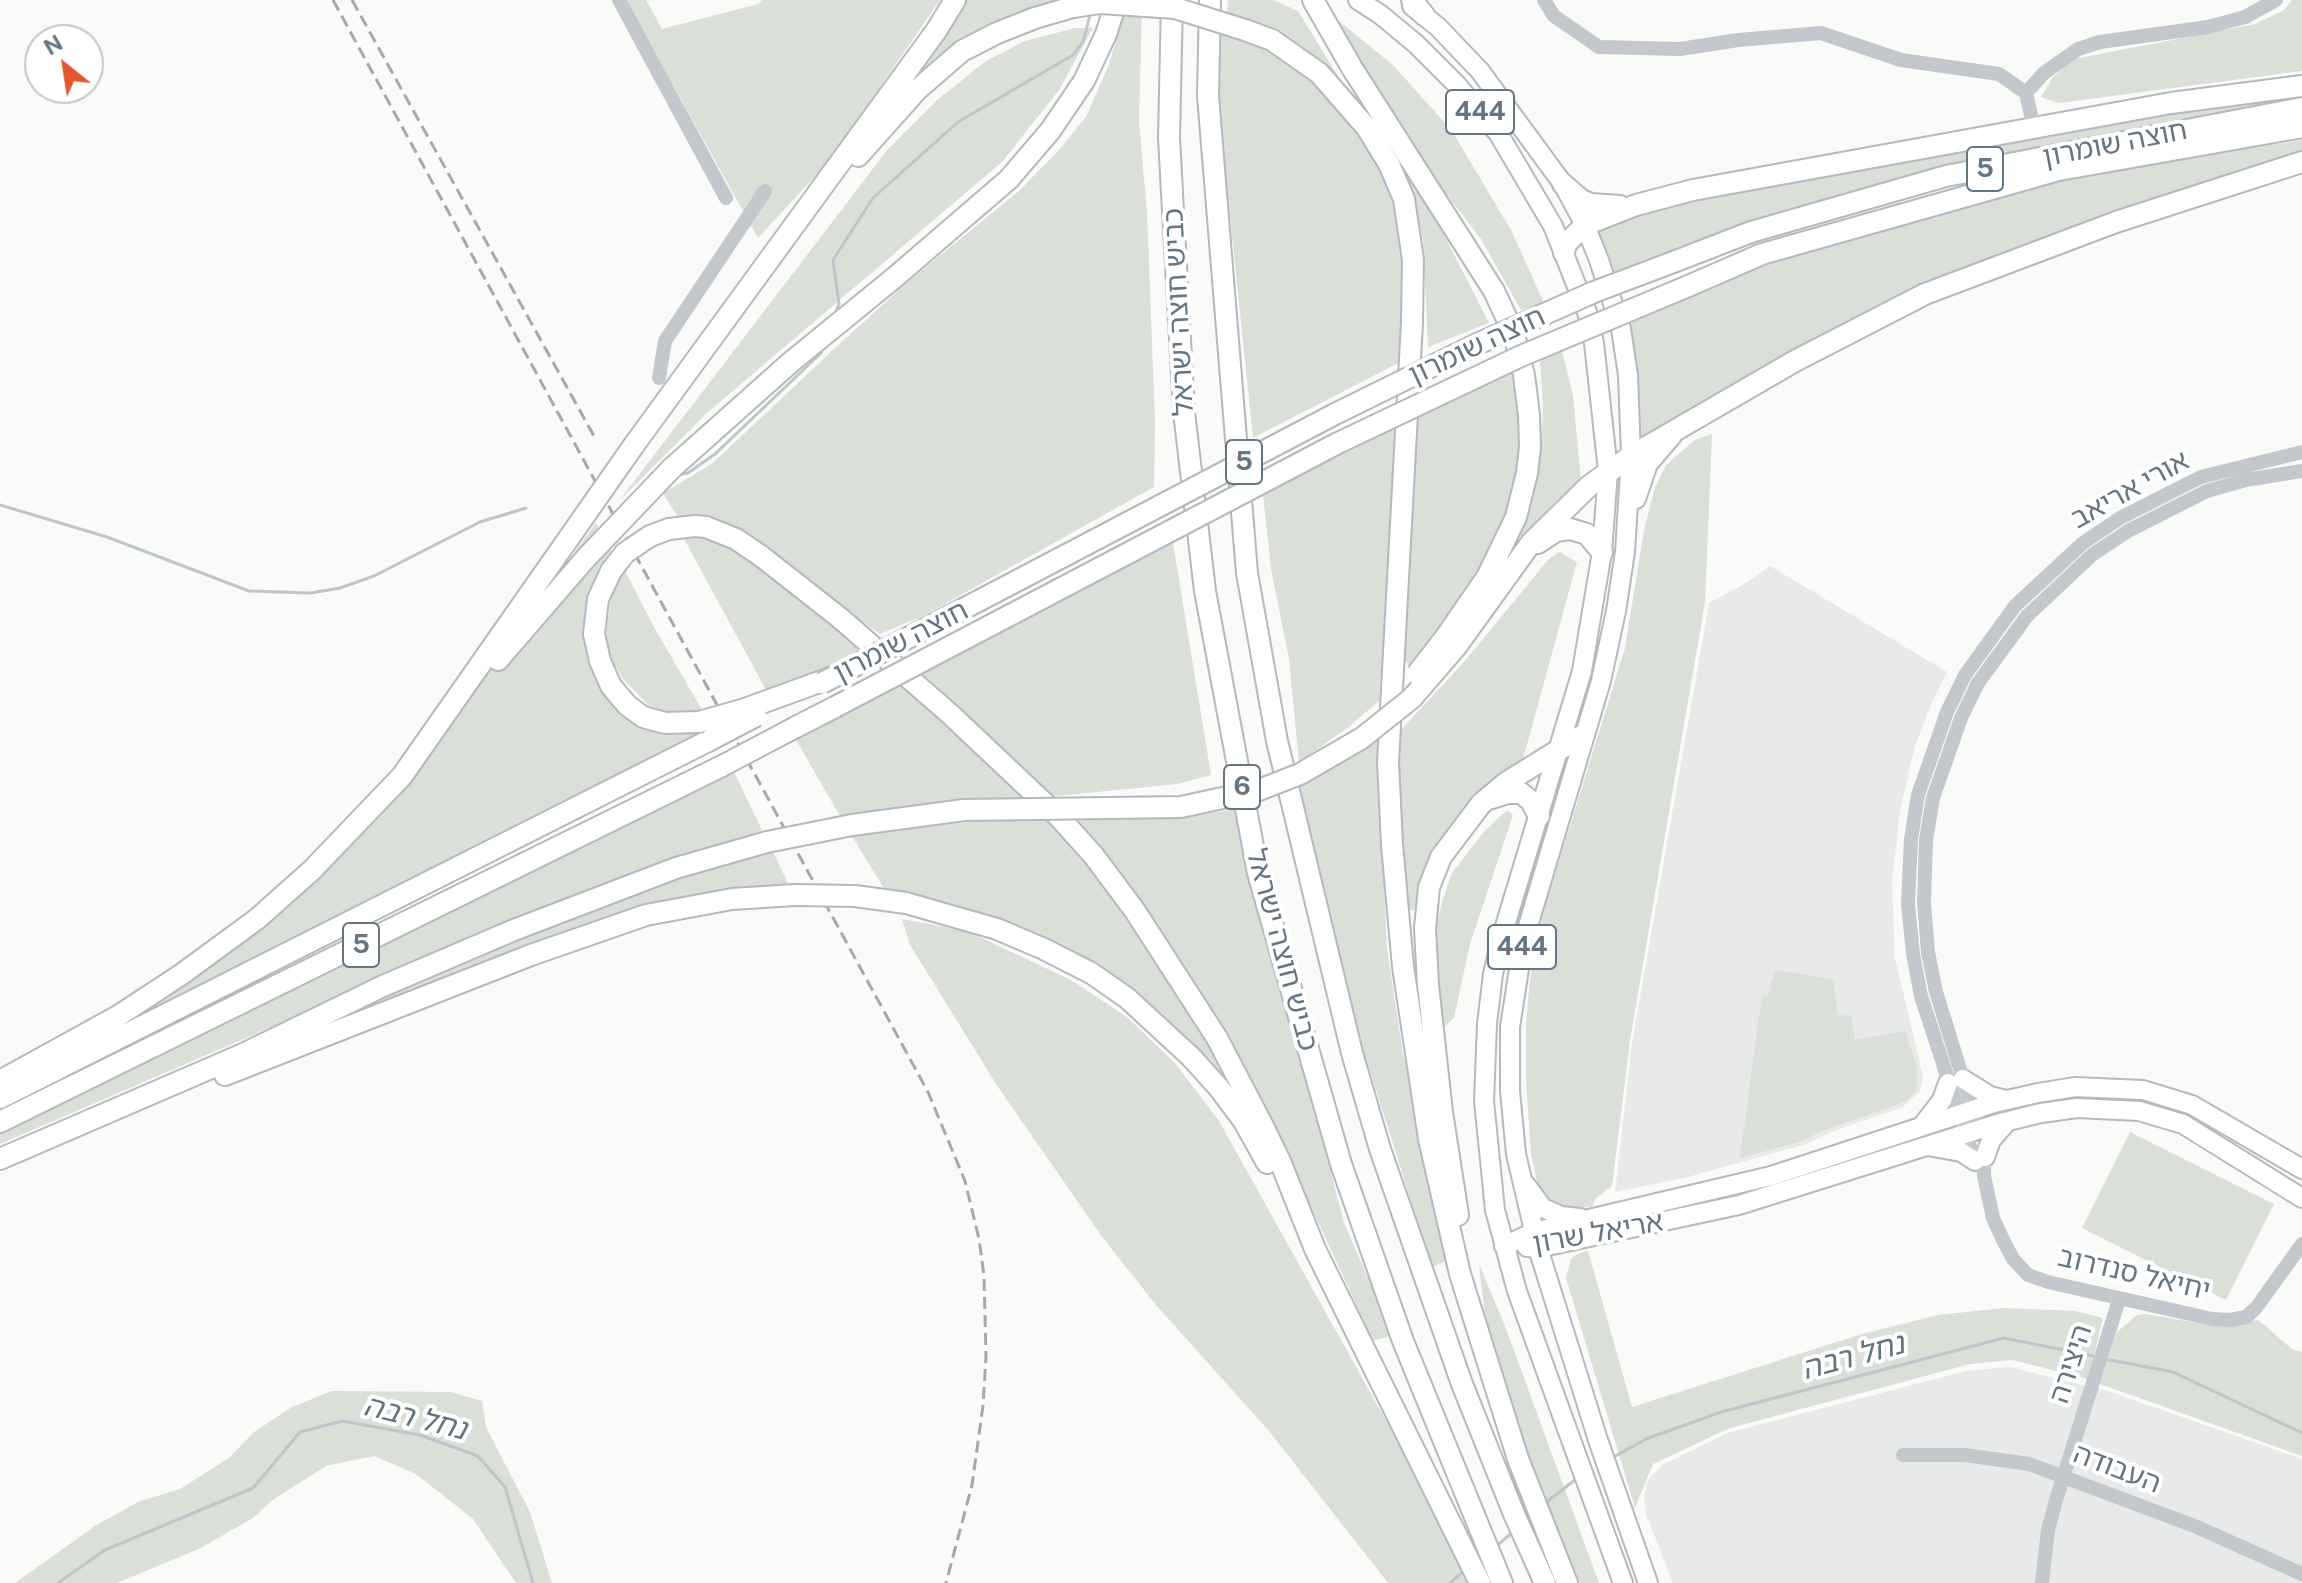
<!DOCTYPE html>
<html>
<head>
<meta charset="utf-8">
<style>
  body { margin:0 }
  #map { position:relative; width:2302px; height:1583px; overflow:hidden; background:#fafaf8; font-family:"Public Sans",sans-serif }
  canvas { display:block }
  .north { position:absolute; left:24px; top:24px; width:80px; height:80px; box-sizing:border-box; background:#fff; border:2px solid #c1c8cd; border-radius:50%; rotate:330deg; font-size:22px; font-weight:700; line-height:32px; text-align:center; color:#657683 }
  .north::after { content:''; display:block; margin:auto; width:28px; height:36px; background:#e4572e; clip-path:polygon(50% 0,100% 100%,50% 72%,0 100%) }
</style>
</head>
<body>
<div id="map">
<canvas width="2302" height="1583"></canvas>
<div class="north">N</div>
</div>
<script>
const c = document.querySelector('canvas').getContext('2d');
c.lineJoin = 'round';
function fillPath(path, color) {
  c.fillStyle = color;
  c.fill(path, 'evenodd');
}
function toPath(rows) {
  const path = new Path2D();
  for (const r of rows) {
    path.moveTo(r[0], r[1]);
    for (let i = 2; i < r.length; i += 2) path.lineTo(r[i], r[i + 1]);
  }
  return path;
}
function trace(path, color, width, dash) {
  c.strokeStyle = color;
  c.lineWidth = width;
  c.lineCap = dash ? 'butt' : 'round';
  c.setLineDash(dash || []);
  c.stroke(path);
}
function label(font, color, halo, rows, align = 'center') {
  c.font = font + ' "Public Sans","Noto Sans Hebrew",sans-serif';
  c.lineWidth = 8;
  c.setLineDash([]);
  c.textBaseline = 'middle';
  c.strokeStyle = halo;
  c.fillStyle = color;
  for (const [text, x, y, turn = 0] of rows) {
    c.save();
    c.translate(x, y);
    c.rotate((+turn || 0) * Math.PI / 180);
    c.textAlign = isNaN(turn) ? turn : align;
    if (halo) c.strokeText(text, 0, 0);
    c.fillText(text, 0, 0);
    c.restore();
  }
}
fillPath(toPath([
  [1770,566,1947,672,1930,707,1915,746,1900,811,1892,883,1895,958,1923,1077,1920,1091,1903,1107,1839,1129,1803,1145,1688,1177,1615,1192,1632,1043,1709,603,1746,583],
  [2009,1367,2111,1392,2302,1459,2302,1583,1673,1583,1647,1517,1644,1495,1648,1480,1662,1465,1727,1433,1966,1371]
]), '#e8e9e9');
fillPath(toPath([
  [626,0,646,0,662,29,758,4,762,0,940,0,830,160,758,238],
  [962,0,1058,0,987,27,874,124],
  [1128,0,1142,0,1139,122,1147,212,1155,422,1154,487,925,615,880,634,813,588,763,547,722,522,677,516,663,493,713,463,834,349,910,280,1019,191,1059,150,1086,117,1108,67],
  [1228,0,1273,0,1298,11,1349,94,1300,45,1227,13],
  [2292,0,2302,0,2302,71,2059,103,2041,97,2053,77,2074,59,2255,24,2284,10],
  [1335,18,1393,65,1452,131,1511,230,1544,303,1521,310,1481,239,1424,165,1348,43],
  [1075,28,1093,28,1059,90,1002,162,708,412,619,501,888,149,936,101,986,61,1025,41],
  [1216,31,1259,44,1294,65,1358,128,1379,163,1392,195,1398,221,1404,275,1402,361,1253,438,1217,90],
  [2302,95,2298,103,2046,149,1616,275,1594,228,1695,198,2159,116],
  [2302,140,2302,152,2072,229,1636,447,1633,339,1628,321,1760,262,2055,179],
  [1406,173,1438,223,1489,323,1428,347,1423,239],
  [1561,347,1573,395,1581,482,1551,509,1527,537,1515,533,1536,475,1541,450,1543,409,1540,361],
  [1517,369,1526,427,1507,509,1473,578,1436,635,1410,667,1401,654,1416,413],
  [1400,419,1379,701,1350,726,1299,762,1289,659,1271,569,1263,494],
  [1712,434,1705,602,1630,1040,1612,1186,1596,1198,1592,1207,1556,1208,1540,1194,1531,1155,1526,1078,1526,1023,1530,979,1544,910,1625,648,1644,530,1655,487,1666,465,1695,440],
  [596,523,613,554,591,664,597,681,609,695,699,729,695,739,680,750,0,1086,183,984,248,939,330,867,392,803],
  [701,535,727,545,749,559,865,648,832,667,766,690,683,537],
  [1173,543,1211,775,1177,784,1048,797,917,677],
  [1559,552,1577,562,1520,770,1421,884,1414,910,1405,910,1397,734,1464,662,1548,560],
  [623,567,654,627,702,710,673,715,653,710,623,679,613,662,605,639,612,591],
  [900,685,1031,801,1003,799,944,803,840,816,796,740],
  [1384,735,1382,839,1387,949,1403,1053,1449,1260,1432,1267,1360,1039,1298,787],
  [733,770,762,830,729,845,487,934,0,1144,0,1130],
  [1238,809,1344,1223,1393,1335,1373,1341,1277,1133,1142,906,1107,856,1071,819,1160,814,1194,815],
  [1507,810,1513,815,1470,944,1454,1018,1443,1028,1433,938,1443,899,1452,873,1483,833],
  [1048,818,1138,929,1238,1087,1229,1092,1157,1013,926,900,885,890,850,833,981,821],
  [772,850,790,887,726,892,325,1025,521,936,669,878],
  [902,919,967,931,1071,980,1127,1017,1175,1063,1219,1121,1404,1453,1468,1583,1388,1583,1269,1431,1156,1305,1103,1238,998,1087,910,945],
  [1775,970,1833,979,1838,1015,1851,1016,1855,1040,1905,1031,1918,1070,1916,1090,1909,1099,1899,1104,1820,1132,1799,1142,1740,1158,1762,995,1768,996],
  [2130,1132,2274,1204,2226,1300,2082,1228],
  [1588,1251,1632,1407,1862,1334,1938,1315,2004,1308,2075,1311,2103,1318,2088,1379,2013,1360,1970,1364,1730,1428,1653,1464,1635,1508,1566,1278,1571,1259,1577,1254],
  [1479,1264,1505,1326,1599,1583,1577,1583,1533,1477,1485,1317],
  [2146,1314,2214,1326,2258,1320,2292,1349,2302,1352,2302,1456,2100,1384,2117,1332,2137,1315],
  [332,1391,451,1392,482,1401,486,1427,530,1512,552,1583,516,1583,473,1519,416,1474,374,1456,326,1466,271,1501,253,1518,199,1549,117,1583,15,1583,95,1526,138,1502,180,1489,229,1458,254,1432,292,1407]
]), '#dadfd7');
trace(toPath([
  [835,314,839,304,833,260,873,198,958,122,1073,55,1083,42,1091,11],
  [678,475,688,473,715,454,821,353,823,347],
  [0,505,107,537,249,591,311,593,340,588,374,576,480,522,526,508],
  [2105,1359,2173,1372,2302,1433],
  [1610,1459,1646,1439,1721,1412,2004,1338,2098,1357],
  [1544,1504,1576,1479],
  [1496,1546,1512,1533],
  [58,1583,105,1550,253,1488,300,1432,342,1421,420,1435,478,1456,505,1487,533,1583],
  [1450,1583,1465,1570]
]), '#bbc7cb', 3);
const major = toPath([
  [1358,0,1381,15,1416,44,1456,84,1498,133,1553,226,1587,312,1594,343,1608,471,1602,552,1582,671,1502,936,1493,974,1487,1024,1484,1101,1495,1210,1517,1291,1623,1583],
  [1412,6,1438,27,1480,71,1563,184,1585,225,1599,260,1621,329,1628,375,1631,456,1625,552,1616,611,1601,681,1523,943,1510,1027,1510,1091,1516,1154,1538,1248,1598,1440,1648,1583],
  [1636,499,1648,464,1672,436],
  [1963,1079,1990,1096,2006,1100],
  [1922,1126,1942,1100,1948,1083],
  [1933,1147,1961,1152,1975,1161],
  [1985,1157,1991,1140,2006,1123],
  [1526,1185,1543,1208,1561,1216,1580,1218],
  [1504,1246,1534,1232,1771,1176,1994,1103,2038,1093,2075,1087,2143,1090,2192,1105,2302,1169],
  [1527,1247,1538,1248,1739,1205,2000,1123,2041,1113,2077,1108,2139,1111,2183,1124,2302,1198]
]);
const highway = toPath([
  [1172,0,1169,138,1184,412,1205,591,1258,873,1341,1164,1403,1341,1502,1583],
  [1210,0,1208,96,1247,573,1277,741,1352,1053,1380,1149,1462,1384,1514,1514,1545,1583],
  [1313,0,1352,68,1494,291,1514,334,1524,375,1529,415,1530,447,1527,473,1516,517,1487,577,1445,638],
  [1412,0,1424,15],
  [1245,30,1272,40,1319,73,1367,128,1389,164,1404,199,1413,260,1412,322,1388,762,1392,844,1403,967,1429,1139,1460,1274,1518,1459,1567,1583],
  [858,156,917,90,962,51,997,33,1035,18,1073,7],
  [1563,184,1581,200,1591,204,1620,206],
  [1564,253,1566,244,1585,225,1636,205,1693,190,2171,103,2302,86],
  [1676,261,1751,232,1946,176,2302,108],
  [1686,287,1762,254,2059,170,2302,127],
  [634,445,936,31,955,0],
  [672,468,791,362,894,278,1009,179,1050,131,1084,81,1106,34,1117,0],
  [706,527,736,539,761,556,840,618,950,714,1059,817,1094,856,1135,911,1217,1038,1264,1128,1280,1161,1315,1249,1480,1583],
  [1538,543,1556,531,1570,529,1587,534,1602,552],
  [611,571,598,599,594,634,600,661,611,686,627,705,643,717,665,723,699,722],
  [1456,647,1531,543,1589,486,1631,456,1795,361,1925,294,2116,222,2302,162],
  [498,660,586,558],
  [778,697,833,677],
  [794,728,835,707],
  [1492,798,1507,793,1521,793,1531,801,1539,816],
  [852,825,964,810],
  [906,903,997,929,1044,949,1091,973,1127,998,1191,1057,1219,1088,1243,1120,1267,1163],
  [225,1075,531,955,646,915,732,899,795,895],
  [0,1081,118,1016,182,974,257,919,312,870,402,776,564,545],
  [0,1098,710,740],
  [0,1122,722,766],
  [0,1159,241,1055,383,986,514,930,676,868,767,842],
  [1458,1215,1442,1112,1428,985,1425,928,1429,887,1441,857,1481,804,1507,782,1583,735]
]);
trace(major, '#b5babe', 22);
trace(highway, '#b4b9bd', 24);
trace(toPath([
  [619,0,726,198],
  [1544,0,1554,16,1599,47,1680,49,1738,40,1821,33,1901,60,1999,74,2026,93,2034,128],
  [2026,93,2044,73,2078,49,2100,42,2208,27,2245,17,2276,0],
  [659,378,665,341,765,191],
  [1975,1117,1936,992,1928,952,1924,903,1926,840,1933,798,1961,718,1978,683,2027,616,2092,555,2128,531,2207,491,2246,480,2302,471],
  [1984,1148,1984,1176,1993,1218,2003,1240,2013,1259,2028,1275,2048,1282,2212,1319,2230,1320,2246,1317,2256,1308,2302,1244],
  [1975,1162,1921,996,1913,954,1908,904,1911,839,1918,795,1947,712,1965,675,2015,606,2083,543,2120,518,2201,477,2302,452],
  [1903,1455,1965,1455,2029,1464,2197,1527,2302,1574],
  [2042,1583,2048,1530,2056,1500,2119,1300]
]), '#c3c8cc', 14);
trace(major, '#fff', 18);
trace(highway, '#fff', 20);
trace(toPath([
  [333,0,928,1092,965,1181,979,1239,984,1276,986,1357,983,1406,972,1485,946,1583],
  [352,0,594,436]
]), '#a2aab0', 3, [12, 6]);
const highwayBridge = toPath([
  [1073,7,1100,3,1175,8,1245,30],
  [564,545,634,445],
  [586,558,672,468],
  [611,571,625,553,650,536,669,529,695,526,706,527],
  [1417,674,1445,638],
  [822,683,1335,414,1475,345,1594,292,1676,261],
  [835,707,1338,443,1521,356,1686,287],
  [699,722,742,710,778,697],
  [710,740,756,716],
  [722,766,794,728],
  [964,810,1181,807,1259,790,1300,774,1362,738,1412,698,1456,647],
  [767,842,852,825],
  [795,895,855,896,906,903]
]);
trace(highwayBridge, '#b4b9bd', 24, []);
trace(highwayBridge, '#fff', 20);
for (const [x, y, w] of [
  [1480,112,68],
  [1985,169,36],
  [1244,462,36],
  [1242,787,36],
  [361,945,36],
  [1522,947,68]
]) {
  const box = new Path2D();
  box.roundRect(x - w / 2, y - 22, w, 44, 6);
  c.fillStyle = '#fff';
  c.fill(box);
  trace(box, '#657683', 2);
}
label('bold 26px', '#657683', null, [
  ["444",1480,112],
  ["5",1985,169],
  ["5",1244,462],
  ["6",1242,787],
  ["5",361,945],
  ["444",1522,947]
]);
label('28px', '#657683', '#fff', [
  ["חוצה שומרון",2115,144,-11],
  ["כביש חוצה ישראל",1179,312,-93],
  ["חוצה שומרון",1477,346,-25],
  ["אורי אריאב",2130,490,-29],
  ["חוצה שומרון",901,642,-27],
  ["כביש חוצה ישראל",1282,950,75],
  ["אריאל שרון",1598,1233,-10],
  ["יחיאל סנדרוב",2134,1274,13],
  ["היצירה",2071,1364,-72],
  ["העבודה",2117,1469,21]
]);
label('italic 30px', '#60757c', '#fff', [
  ["נחל רבה",1853,1357,-15],
  ["נחל רבה",415,1418,14]
]);
</script>
</body>
</html>
